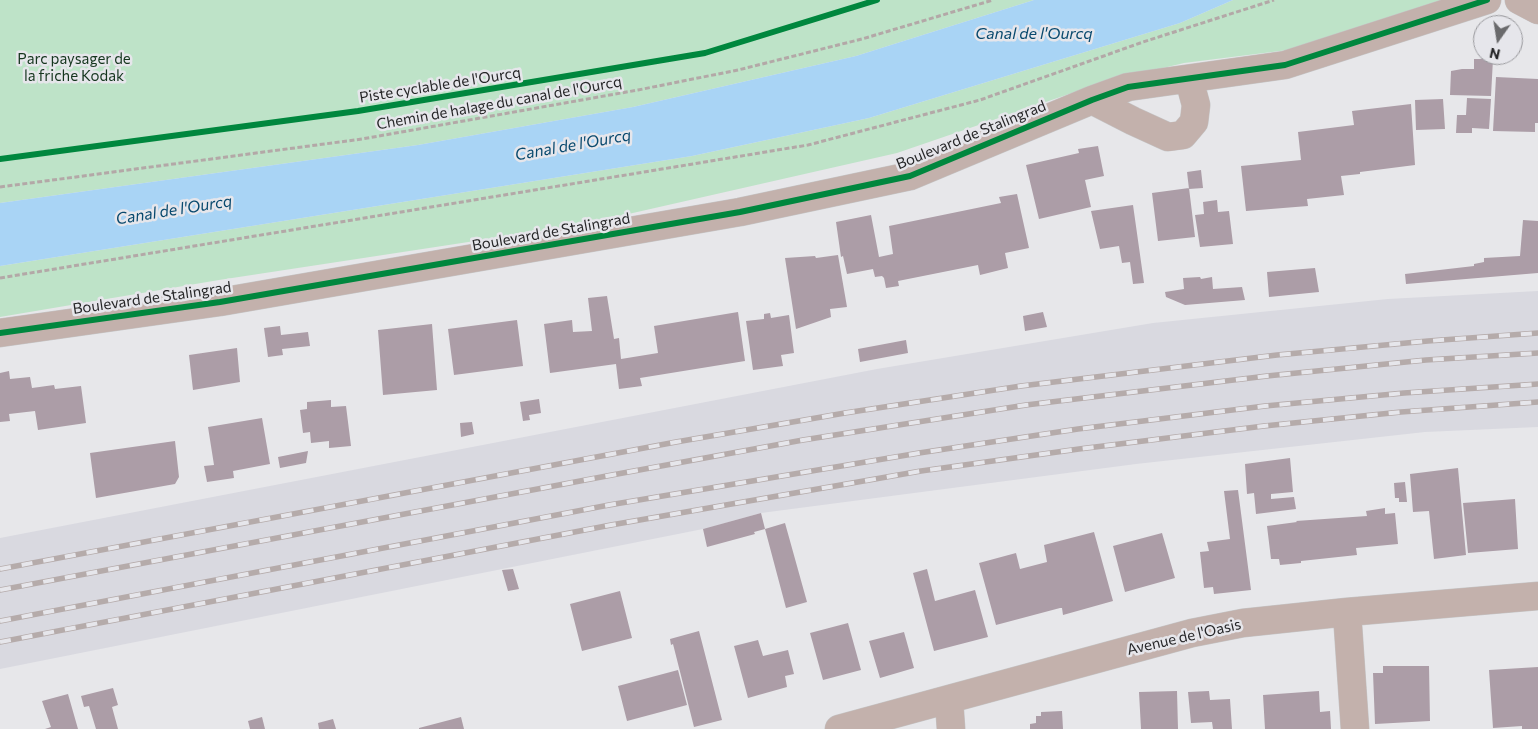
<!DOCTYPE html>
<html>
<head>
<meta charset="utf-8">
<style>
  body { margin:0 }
  #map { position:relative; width:1538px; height:729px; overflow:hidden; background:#e7e7ea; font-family:Commissioner,sans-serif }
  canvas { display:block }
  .north { position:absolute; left:1473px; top:15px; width:50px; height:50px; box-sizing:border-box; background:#e6e6eb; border:1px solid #99999d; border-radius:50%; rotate:193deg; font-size:14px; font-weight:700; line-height:20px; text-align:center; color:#262628 }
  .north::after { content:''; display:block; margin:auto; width:18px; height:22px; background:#6a6a6c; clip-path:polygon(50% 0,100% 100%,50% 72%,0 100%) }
</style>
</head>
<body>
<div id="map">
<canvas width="1538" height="729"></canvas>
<div class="north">N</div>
</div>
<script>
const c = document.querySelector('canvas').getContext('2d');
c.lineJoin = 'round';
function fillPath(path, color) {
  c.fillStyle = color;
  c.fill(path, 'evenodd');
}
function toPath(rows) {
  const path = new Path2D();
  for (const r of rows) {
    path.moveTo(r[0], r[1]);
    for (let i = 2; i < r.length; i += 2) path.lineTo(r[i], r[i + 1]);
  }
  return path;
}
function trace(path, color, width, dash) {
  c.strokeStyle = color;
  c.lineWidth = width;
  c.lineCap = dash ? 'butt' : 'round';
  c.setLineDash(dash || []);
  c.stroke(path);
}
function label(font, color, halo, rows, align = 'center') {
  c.font = font + ' Commissioner,sans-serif';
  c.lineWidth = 5;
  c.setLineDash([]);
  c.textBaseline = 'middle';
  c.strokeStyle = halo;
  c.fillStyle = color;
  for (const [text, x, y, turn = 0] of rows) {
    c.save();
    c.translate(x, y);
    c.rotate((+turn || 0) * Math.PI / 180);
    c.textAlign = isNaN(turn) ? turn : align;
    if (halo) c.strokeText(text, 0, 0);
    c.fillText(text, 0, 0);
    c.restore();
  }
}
fillPath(toPath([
  [1538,291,1538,427,1425,432,1136,464,761,513,708,528,0,669,0,538,877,369,1153,323,1388,299]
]), '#d9d9e0');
fillPath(toPath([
  [0,0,1034,0,856,56,633,107,418,145,0,203],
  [1233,0,1455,0,1296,49,1184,63,1117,79,1072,93,897,153,580,225,219,280,0,317,0,266,692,156,869,118,1180,23]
]), '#bee3c8');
fillPath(toPath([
  [1034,0,1233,0,1180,23,869,118,692,156,0,266,0,203,418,145,633,107,856,56]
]), '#a9d4f5');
fillPath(toPath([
  [1474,59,1493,59,1491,96,1450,95,1451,71,1462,69,1474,69],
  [1496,77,1538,79,1538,123,1535,123,1535,132,1493,131],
  [1467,98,1491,99,1489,129,1472,128,1472,133,1456,133,1457,115,1466,115],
  [1443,99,1445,129,1416,130,1415,100],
  [1411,104,1415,165,1360,172,1360,174,1341,176,1344,195,1307,199,1308,206,1246,211,1241,166,1301,160,1298,132,1354,125,1352,111],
  [1098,146,1104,176,1085,180,1091,207,1039,219,1026,165,1079,153,1078,149],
  [1201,170,1203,188,1189,189,1187,172],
  [1189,188,1195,237,1158,241,1152,193],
  [1017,194,1029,248,1005,253,1008,268,980,275,978,265,898,281,899,286,886,288,884,278,882,276,875,277,873,269,847,274,843,256,841,257,836,222,871,215,879,257,893,254,889,226,1001,203,999,197],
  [1217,200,1218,212,1229,211,1233,244,1200,247,1195,215,1204,214,1203,202],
  [1133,205,1144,283,1133,284,1130,262,1122,263,1119,246,1100,249,1091,211],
  [1523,220,1538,221,1538,273,1406,284,1405,274,1474,266,1474,264,1484,262,1484,258,1520,256],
  [838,255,847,307,830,309,831,317,796,329,785,258,815,256,816,258],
  [1315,268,1319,292,1269,297,1267,272],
  [1200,277,1201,279,1212,277,1213,289,1242,287,1245,300,1185,305,1166,297,1165,292,1184,289,1183,278],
  [607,296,614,339,619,338,621,359,658,353,654,326,738,312,745,361,640,378,642,386,619,389,616,364,550,373,544,324,572,320,573,332,592,331,588,298],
  [1043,312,1047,327,1025,331,1023,316],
  [770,313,771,318,789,315,794,353,781,355,783,366,753,370,746,321,764,319,764,314],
  [517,320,523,366,454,375,448,329],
  [432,324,437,390,383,395,378,330],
  [280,326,281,335,308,332,310,346,282,349,283,355,268,357,264,328],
  [906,340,908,353,860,362,858,349],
  [237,348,240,382,193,390,189,355],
  [9,371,10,379,30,377,32,388,54,385,55,389,81,386,86,423,38,430,35,411,9,414,10,421,0,422,0,373],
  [539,399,541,413,529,415,530,420,523,421,520,402],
  [331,400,331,407,346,406,351,446,329,448,329,441,311,443,310,432,303,433,300,410,307,409,307,402],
  [262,418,270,464,233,471,234,478,207,482,204,466,214,465,208,427],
  [472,422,474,434,461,437,460,423],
  [175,441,179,477,175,484,96,498,90,453],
  [308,451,306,463,280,468,278,457],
  [1290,458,1293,492,1271,494,1271,499,1294,497,1296,509,1256,514,1254,493,1247,494,1245,464],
  [1458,468,1466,555,1434,559,1429,511,1413,512,1410,474],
  [1405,482,1407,502,1399,502,1399,498,1395,498,1394,483],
  [1238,490,1251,590,1214,594,1213,587,1204,588,1200,552,1209,551,1207,542,1230,539,1224,491],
  [1515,499,1518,549,1468,553,1463,503],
  [1385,508,1385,514,1395,513,1398,544,1356,548,1357,555,1301,561,1301,563,1280,565,1279,559,1271,559,1267,526,1297,522,1296,521,1367,516,1366,511],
  [761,513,765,529,754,532,755,534,707,547,703,529],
  [785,523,807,602,786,608,765,529],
  [1094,532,1113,601,1063,615,1062,608,1060,608,996,625,979,563,1016,553,1020,569,1047,562,1044,545],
  [1162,533,1175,578,1125,592,1113,546],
  [513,569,519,589,508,591,502,570],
  [927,569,935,601,975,590,988,637,934,651,913,573],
  [620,591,632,638,582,651,570,604],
  [848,623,861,670,823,680,810,633],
  [699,631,722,720,694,727,673,644,671,645,670,639],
  [904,632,914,668,880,678,869,641],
  [758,640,763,656,788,650,794,674,785,676,787,687,748,698,734,646],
  [1383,666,1429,666,1430,721,1375,724,1373,673,1383,673],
  [1538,667,1538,729,1522,729,1522,726,1493,728,1489,670],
  [678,670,687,705,627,721,618,686],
  [113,688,118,705,112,707,118,729,96,729,89,706,84,707,81,696],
  [1177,691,1178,729,1141,729,1139,692],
  [1209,691,1210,700,1230,699,1232,729,1213,729,1212,722,1191,723,1188,692],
  [1319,691,1320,712,1330,711,1331,729,1265,729,1263,695],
  [68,694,78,729,45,729,51,727,42,701],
  [1062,711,1063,729,1030,729,1030,724,1036,723,1036,716,1041,716,1041,712],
  [262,717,265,729,250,729,248,721],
  [461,717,464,729,419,729,419,728],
  [333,719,336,729,319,729,318,723]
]), '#ac9da7');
const minor = toPath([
  [1519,0,1538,10],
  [1092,100,1133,121,1168,137,1183,135,1194,122,1196,105,1189,79],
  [0,333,220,302,740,212,910,176,1092,100,1128,87,1285,65,1487,0],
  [1347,612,1355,729],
  [949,700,951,729],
  [839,729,1192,633,1243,623,1347,612,1538,596]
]);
trace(minor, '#c5c5c6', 29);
trace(toPath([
  [0,187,362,139,638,90,738,70,862,39,993,0],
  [0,278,808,145,980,100,1143,42,1274,0]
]), '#b3a8a7', 3, [5, 2.5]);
trace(minor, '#c3b1ac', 28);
const rail = toPath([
  [0,569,676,442,845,413,1021,386,1277,355,1428,341,1538,333],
  [0,590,612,475,803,440,1026,405,1267,376,1426,360,1538,353],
  [0,621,609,505,919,453,1078,429,1265,406,1404,393,1538,384],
  [0,642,611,525,921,471,1079,449,1264,426,1401,412,1538,402]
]);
trace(rail, '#b5abaa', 5.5);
trace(rail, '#e6e6eb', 4, [11]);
trace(toPath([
  [0,159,358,111,705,53,877,0],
  [0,333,220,302,740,212,910,176,1092,100,1128,87,1285,65,1487,0]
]), '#00873e', 6);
label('15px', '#15361e', '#e6e6eb', [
  ["Parc paysager de",74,59],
  ["la friche Kodak",74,76]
]);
label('15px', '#262628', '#e6e6eb', [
  ["Piste cyclable de l'Ourcq",440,85,-9],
  ["Chemin de halage du canal de l'Ourcq",499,103,-10],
  ["Boulevard de Stalingrad",971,135,-22],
  ["Boulevard de Stalingrad",551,232,-10],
  ["Boulevard de Stalingrad",152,298,-8],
  ["Avenue de l'Oasis",1184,637,-13]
]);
label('italic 16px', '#08496e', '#e6e6eb', [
  ["Canal de l'Ourcq",1034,34],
  ["Canal de l'Ourcq",573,145,-10],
  ["Canal de l'Ourcq",174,210,-9]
]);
</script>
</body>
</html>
